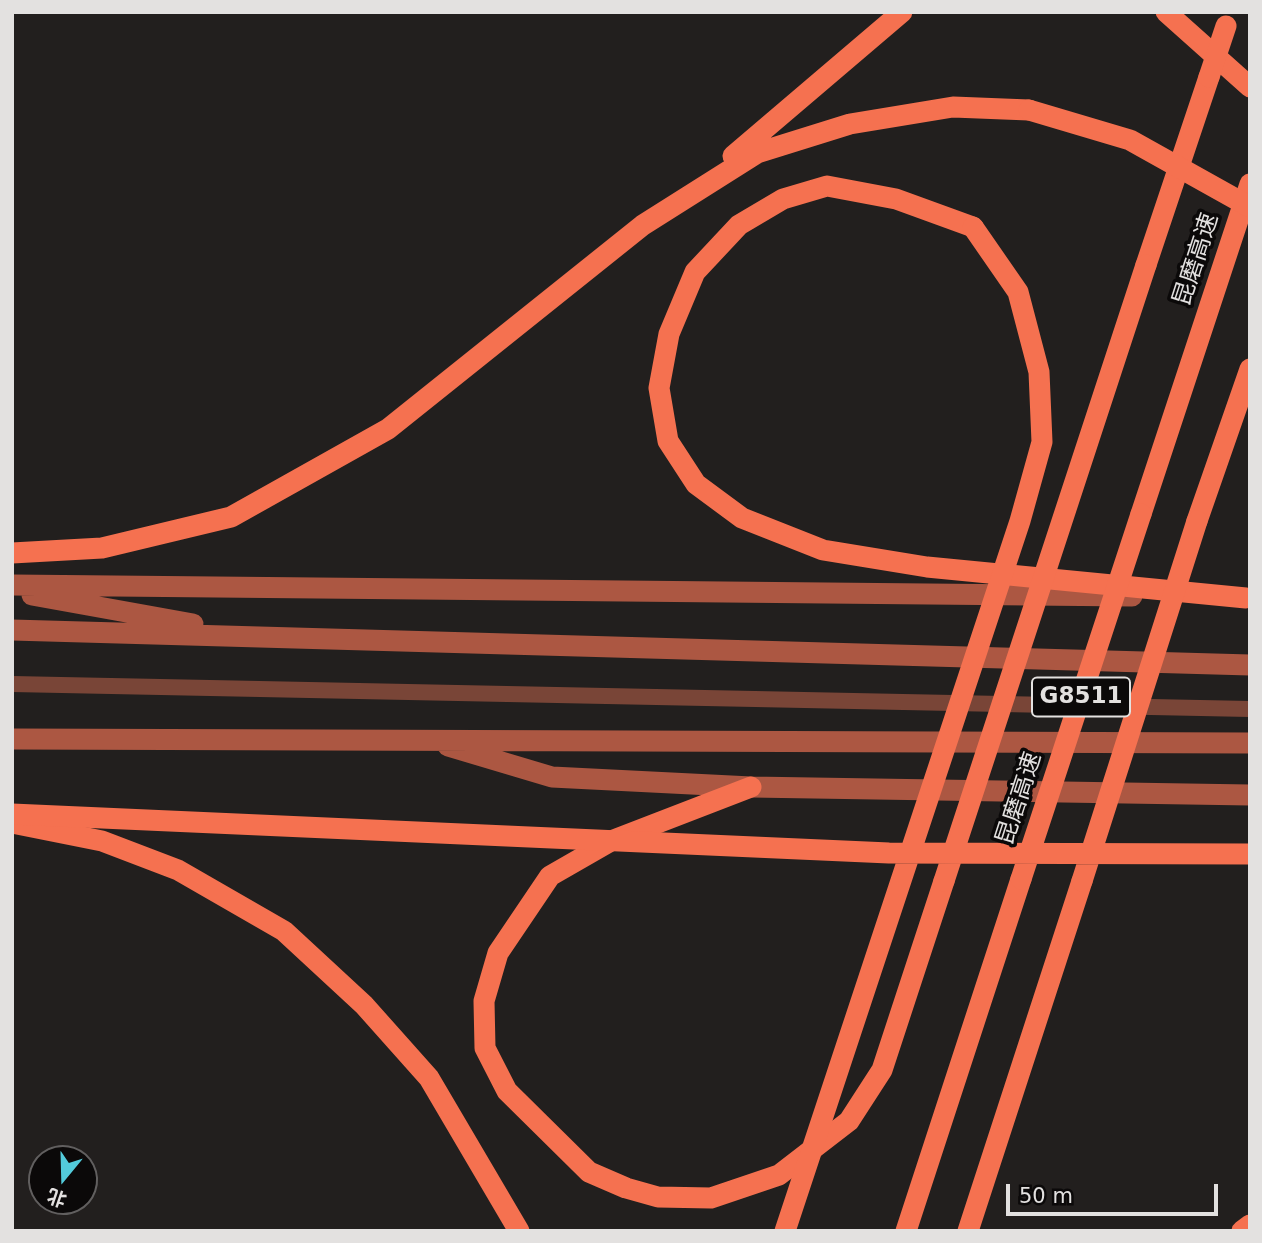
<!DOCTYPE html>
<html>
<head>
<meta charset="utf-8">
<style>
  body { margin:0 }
  #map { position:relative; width:1262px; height:1243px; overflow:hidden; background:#221f1e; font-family:"DejaVu Sans","Noto Sans SC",sans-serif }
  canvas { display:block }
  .frame { position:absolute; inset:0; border:14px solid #e3e1e0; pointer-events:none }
  .north { position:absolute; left:28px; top:1145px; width:70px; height:70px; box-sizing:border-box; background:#0b0909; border:2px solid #615f5f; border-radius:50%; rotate:199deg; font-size:19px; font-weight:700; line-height:28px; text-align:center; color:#e3e1e0 }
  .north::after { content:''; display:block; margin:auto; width:24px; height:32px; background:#53cbdb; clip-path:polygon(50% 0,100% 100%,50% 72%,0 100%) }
  .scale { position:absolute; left:1006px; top:1184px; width:212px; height:32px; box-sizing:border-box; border:4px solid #e3e1e0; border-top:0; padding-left:9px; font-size:21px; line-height:24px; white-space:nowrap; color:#e3e1e0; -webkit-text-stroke:5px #0b0909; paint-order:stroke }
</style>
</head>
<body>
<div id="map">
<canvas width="1262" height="1243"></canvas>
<div class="frame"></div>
<div class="north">北</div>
<div class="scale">50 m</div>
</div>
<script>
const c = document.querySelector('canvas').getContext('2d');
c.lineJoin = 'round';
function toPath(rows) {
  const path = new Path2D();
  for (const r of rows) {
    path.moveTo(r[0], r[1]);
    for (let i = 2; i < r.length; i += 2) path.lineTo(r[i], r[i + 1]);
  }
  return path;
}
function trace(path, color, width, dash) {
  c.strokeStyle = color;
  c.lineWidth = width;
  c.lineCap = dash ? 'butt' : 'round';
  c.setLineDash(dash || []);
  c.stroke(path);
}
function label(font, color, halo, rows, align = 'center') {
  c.font = font + ' "DejaVu Sans","Noto Sans SC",sans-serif';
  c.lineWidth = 7;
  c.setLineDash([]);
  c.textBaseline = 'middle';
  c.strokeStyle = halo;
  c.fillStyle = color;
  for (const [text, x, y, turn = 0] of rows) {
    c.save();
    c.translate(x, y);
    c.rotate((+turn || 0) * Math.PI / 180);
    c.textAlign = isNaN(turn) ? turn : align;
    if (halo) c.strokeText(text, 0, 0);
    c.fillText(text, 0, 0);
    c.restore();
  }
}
trace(toPath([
  [12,684,1250,709]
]), '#794537', 16);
trace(toPath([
  [12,585,1132,596],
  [32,595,193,624],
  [12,630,1250,665],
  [12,739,1250,743],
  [448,746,552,777,751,787,1250,795]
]), '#ac5742', 21);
trace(toPath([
  [1166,12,1250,87],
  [733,156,902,12],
  [973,227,896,199,827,186,783,199,739,225,695,272,669,334,659,388,668,441,696,484,742,518,823,550,927,567,1246,598],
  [1146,265,1209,77],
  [1141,514,1250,184],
  [1197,521,1250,369],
  [12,553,102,548,231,517,388,429,643,225,757,153,850,124,953,107,1029,110],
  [751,787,611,841,550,876,498,953,484,1001,485,1048,507,1091,589,1172,626,1188,658,1197,711,1198,779,1175,849,1121,882,1070,944,881],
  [12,823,102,841,178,870,284,931,364,1005,429,1078,519,1231],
  [906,1231,1021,879],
  [968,1231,1082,881],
  [1242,1231,1250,1225]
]), '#f57150', 21);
trace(toPath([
  [1209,77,1226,26],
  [1029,110,1130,140,1250,207],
  [12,814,889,853,1250,854],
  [1021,879,1141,514],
  [944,881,1146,265],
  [1082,881,1197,521],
  [785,1231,1020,521,1042,442,1039,372,1018,292,973,227]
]), '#f57150', 21);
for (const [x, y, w] of [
  [1081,697,98]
]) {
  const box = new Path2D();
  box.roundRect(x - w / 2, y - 19.5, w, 39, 5);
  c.fillStyle = '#0b0909';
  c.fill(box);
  trace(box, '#e3e1e0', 2);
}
label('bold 23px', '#e3e1e0', null, [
  ["G8511",1081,697]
]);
label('24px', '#e3e1e0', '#0b0909', [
  ["昆磨高速",1197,260,-72],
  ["昆磨高速",1020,799,-72]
]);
</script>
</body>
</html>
